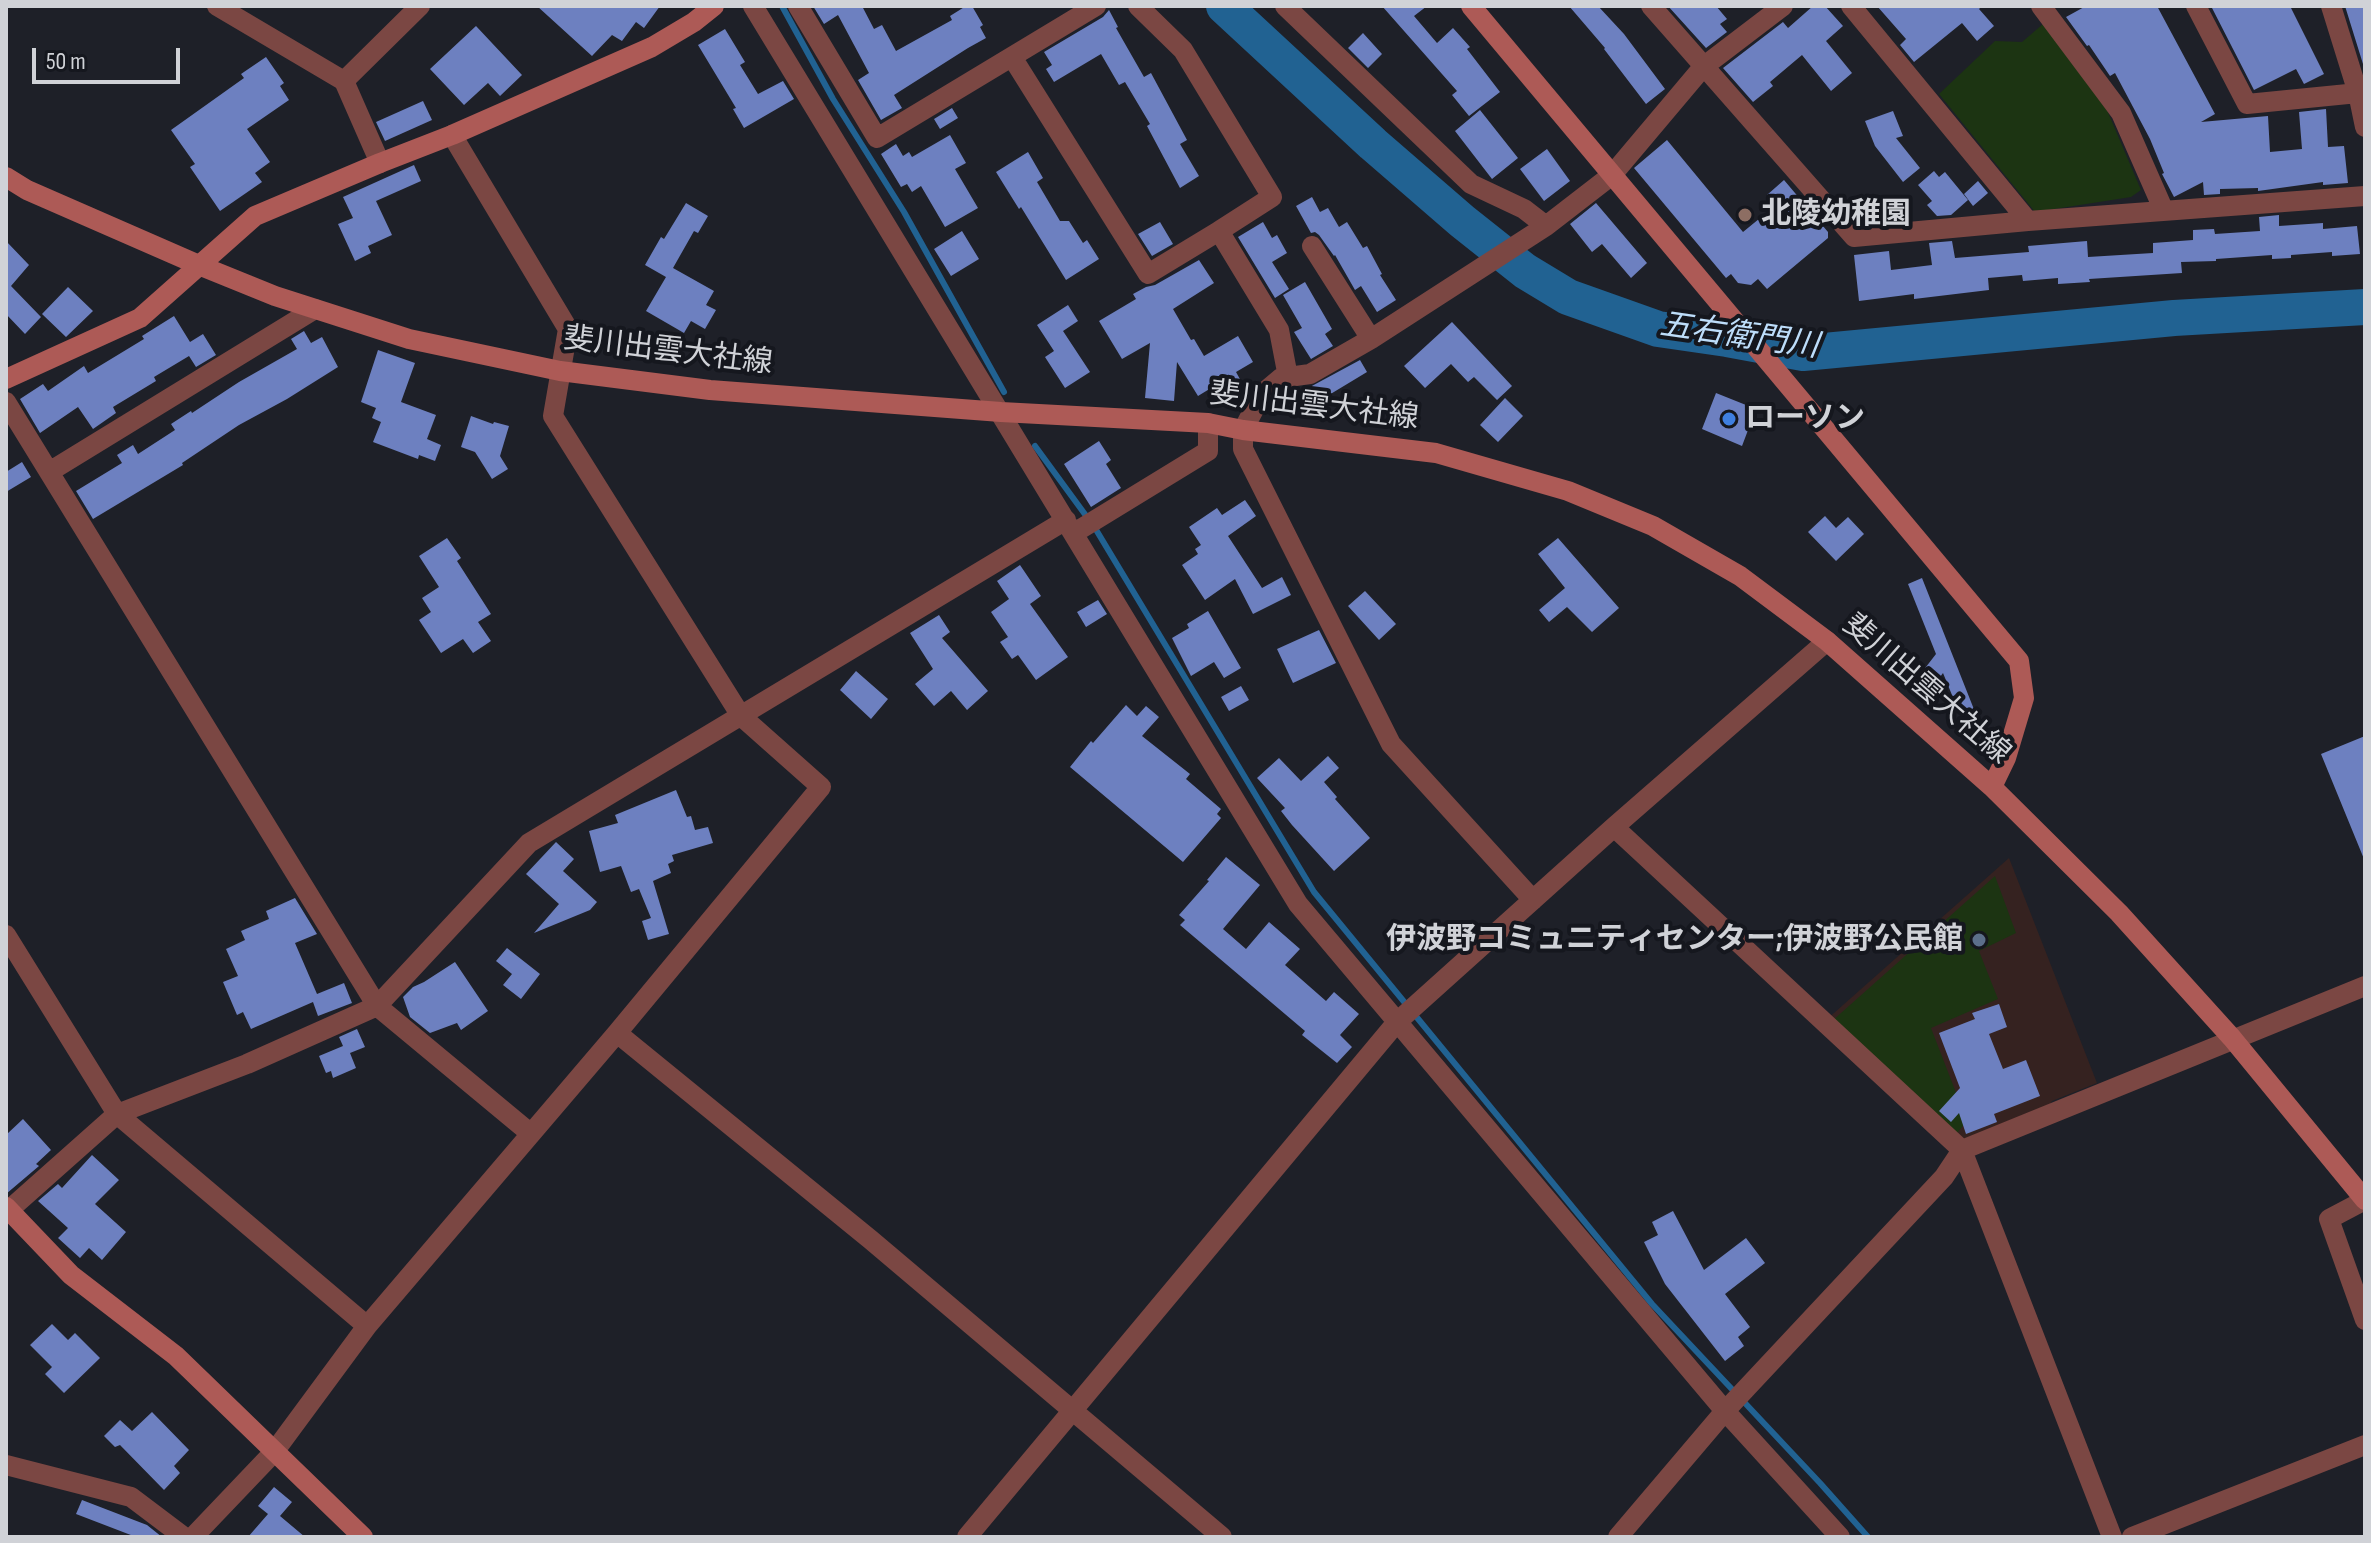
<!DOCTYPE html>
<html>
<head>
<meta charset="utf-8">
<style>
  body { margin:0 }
  #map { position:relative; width:2371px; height:1543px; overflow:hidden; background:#1e2028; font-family:"Sofia Sans Condensed",sans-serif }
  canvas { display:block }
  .frame { position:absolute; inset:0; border:8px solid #d0d2d7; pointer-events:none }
  .scale { position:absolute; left:32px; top:48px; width:148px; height:36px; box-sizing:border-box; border:4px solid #d0d2d7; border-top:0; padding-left:10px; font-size:24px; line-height:28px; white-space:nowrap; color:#d0d2d7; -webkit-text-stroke:6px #15171e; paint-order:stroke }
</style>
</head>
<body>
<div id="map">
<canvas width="2371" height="1543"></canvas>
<div class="frame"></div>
<div class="scale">50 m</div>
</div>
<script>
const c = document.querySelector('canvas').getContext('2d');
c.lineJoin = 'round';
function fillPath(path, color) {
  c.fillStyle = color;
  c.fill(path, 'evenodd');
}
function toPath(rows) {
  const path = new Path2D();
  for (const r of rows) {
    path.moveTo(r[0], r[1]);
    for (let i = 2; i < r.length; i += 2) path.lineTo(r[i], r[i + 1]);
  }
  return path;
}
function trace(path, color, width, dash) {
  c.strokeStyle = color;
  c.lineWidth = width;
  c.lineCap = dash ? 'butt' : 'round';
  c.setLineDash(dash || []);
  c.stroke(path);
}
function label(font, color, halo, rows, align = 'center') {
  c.font = font + ' "Sofia Sans Condensed","Noto Sans JP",sans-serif';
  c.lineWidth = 8;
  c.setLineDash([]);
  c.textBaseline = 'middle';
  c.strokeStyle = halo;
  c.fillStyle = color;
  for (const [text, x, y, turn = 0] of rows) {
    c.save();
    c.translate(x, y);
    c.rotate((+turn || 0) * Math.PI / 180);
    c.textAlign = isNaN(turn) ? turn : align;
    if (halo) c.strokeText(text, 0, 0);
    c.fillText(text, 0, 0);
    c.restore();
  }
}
fillPath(toPath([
  [2009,858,2097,1083,2052,1101,2045,1112,1959,1146,1825,1021]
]), '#352220');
fillPath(toPath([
  [2043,24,2107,110,2141,190,2131,197,2035,212,1939,94,1995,41,2022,42],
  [1995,876,2016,933,1979,951,1998,999,1931,1028,1967,1121,1954,1137,1832,1021]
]), '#1c3412');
trace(toPath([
  [782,6,833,99,904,212,1004,392],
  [1035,446,1095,528,1314,892,1652,1304,1820,1483,1868,1537]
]), '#216292', 6);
trace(toPath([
  [1224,6,1373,144,1462,221,1525,271,1568,297,1658,329,1727,339,1803,353,2174,318,2365,307]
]), '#216292', 36);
fillPath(toPath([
  [537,6,660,6,644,28,636,22,622,41,612,35,592,56],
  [813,6,862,6,874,29,882,25,896,51,952,20,950,16,966,6,972,6,983,25,980,27,986,38,968,48,894,95,902,108,881,120,858,80,869,73,838,15,824,24],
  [1382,6,1427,6,1414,16,1437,43,1453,28,1470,47,1467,49,1500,92,1469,116,1452,95,1457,91],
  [1569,6,1598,6,1624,34,1665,89,1646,104,1604,49,1605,48],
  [1668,6,1716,6,1727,19,1720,24,1727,32,1706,48],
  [1813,6,1825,6,1843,26,1826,41,1852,73,1831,91,1802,55,1770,82,1773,86,1753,102,1723,68,1783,22,1788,28],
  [1877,6,1982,6,1979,9,1994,26,1977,41,1962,23,1914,62,1900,45,1906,39],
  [2086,6,2157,6,2215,114,2201,122,2268,116,2270,152,2302,149,2299,112,2326,109,2328,147,2344,146,2348,183,2323,185,2323,182,2258,191,2258,188,2220,189,2220,194,2204,195,2203,182,2174,197,2162,174,2164,173,2150,139,2115,73,2110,76,2089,45,2087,46,2066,17],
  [2211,6,2290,6,2324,74,2304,84,2296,69,2254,90],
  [2345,6,2365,6,2365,64,2363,64],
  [1109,10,1118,27,1116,28,1144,77,1151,73,1187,140,1180,144,1199,176,1180,188,1147,126,1150,124,1125,82,1119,85,1101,54,1054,82,1046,69,1052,65,1044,52,1103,17],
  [476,26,522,75,500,96,488,83,464,105,430,69],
  [725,29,745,62,740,65,758,94,783,81,794,99,744,128,733,109,736,108,698,45],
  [1363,33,1382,54,1368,68,1348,48],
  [266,57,284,83,280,86,289,100,247,129,270,162,255,173,262,182,220,211,190,167,195,164,171,130,244,78,241,74],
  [423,101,432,120,385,141,376,122],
  [952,108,958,118,940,129,934,119],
  [1480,110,1518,158,1492,179,1455,131],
  [1893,111,1903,136,1896,138,1920,168,1903,182,1875,146,1865,121],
  [950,135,966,163,955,169,978,208,945,227,921,186,912,192,907,184,901,187,881,154,896,144,903,156,909,152,912,157],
  [1667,140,1743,232,1776,205,1767,195,1784,180,1828,232,1828,238,1767,289,1758,279,1751,285,1738,283,1731,274,1726,278,1634,168],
  [1547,149,1570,181,1544,201,1520,169],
  [1028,152,1043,178,1037,182,1060,221,1069,221,1083,243,1087,240,1099,259,1066,280,1021,207,1019,209,996,172],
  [414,165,421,181,376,201,392,235,368,246,371,253,355,261,338,224,353,218,343,197],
  [1934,171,1939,177,1945,172,1968,200,1951,215,1937,216,1927,205,1932,201,1918,185],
  [1978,181,1988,193,1973,206,1964,194],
  [1312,197,1320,212,1328,208,1339,227,1347,222,1363,248,1367,246,1382,274,1380,275,1396,300,1377,312,1361,286,1355,290,1335,255,1334,256,1319,235,1315,232,1311,233,1296,206],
  [686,203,708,216,698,233,694,231,673,268,714,291,706,305,716,310,705,329,691,321,684,333,646,311,666,277,645,265,661,237,664,239],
  [1596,203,1647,263,1631,278,1602,244,1592,252,1570,224],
  [2279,215,2279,226,2323,223,2323,229,2357,226,2360,254,2332,256,2332,252,2291,255,2291,258,2272,259,2272,255,2216,259,2216,261,2181,262,2182,273,2089,279,2090,282,2058,284,2058,278,2023,281,2022,275,1988,278,1989,290,1914,299,1914,294,1859,301,1854,255,1889,251,1891,270,1932,265,1929,243,1952,241,1955,258,2029,252,2028,246,2087,241,2088,257,2153,253,2153,243,2193,240,2193,230,2214,229,2215,234,2260,231,2259,217],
  [1160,222,1173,244,1152,256,1138,234],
  [1263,222,1272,238,1277,235,1287,253,1272,262,1289,289,1275,298,1238,237],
  [962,231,979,259,951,276,934,249],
  [6,241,29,265,11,286,41,317,25,334,6,314],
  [1199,260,1214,283,1173,309,1191,340,1194,339,1204,356,1238,336,1253,362,1236,372,1246,390,1226,402,1216,385,1198,396,1177,362,1174,401,1145,398,1150,343,1122,359,1099,321,1136,299,1133,294,1146,287,1155,285],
  [1305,282,1332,329,1325,334,1333,346,1311,359,1294,332,1302,328,1283,295],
  [68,287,93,311,66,337,42,314],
  [1068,305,1078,321,1063,331,1090,372,1065,388,1045,357,1054,351,1037,325],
  [174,316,190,342,203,334,216,355,196,367,189,356,154,377,156,381,113,407,116,413,93,429,78,407,40,433,20,399,43,384,48,391,84,366,88,373,144,339,142,336],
  [1452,322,1512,386,1497,400,1474,377,1468,382,1451,364,1425,388,1404,366],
  [304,331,311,343,322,337,338,367,287,399,239,425,182,463,183,465,93,519,76,491,122,463,117,455,133,445,138,454,175,430,171,424,191,411,192,413,239,382,297,349,291,339],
  [378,350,415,363,401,402,436,415,427,439,441,445,435,461,419,455,418,459,373,442,381,422,372,418,376,408,361,402],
  [1360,360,1367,372,1319,401,1310,387],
  [1716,393,1756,409,1742,446,1702,429],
  [1505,398,1523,416,1498,442,1480,425],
  [471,416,493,424,494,422,509,426,500,456,508,469,492,479,475,452,461,447],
  [1099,441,1111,460,1106,464,1121,488,1091,507,1064,464],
  [22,462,31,477,6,492,6,472],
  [1245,500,1256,516,1228,536,1262,588,1282,577,1291,595,1253,614,1235,579,1205,600,1182,565,1198,554,1195,549,1201,545,1189,527,1217,508,1222,515],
  [1825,516,1836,528,1848,517,1864,534,1836,561,1808,532],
  [447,538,461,558,457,561,491,614,478,622,491,641,473,653,463,639,441,653,419,620,431,612,422,598,439,587,419,556],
  [1558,538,1619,608,1592,632,1567,607,1549,622,1539,610,1565,588,1538,554],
  [1020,565,1041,596,1030,604,1068,657,1036,680,1018,655,1012,659,1000,642,1008,637,991,612,1009,599,997,581],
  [1922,578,1977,717,1963,722,1943,673,1926,696,1912,685,1936,654,1908,584],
  [1365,591,1396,624,1379,640,1348,606],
  [1098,600,1107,614,1086,627,1077,612],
  [1208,611,1241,668,1224,678,1214,662,1191,676,1172,638,1189,628,1187,624],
  [939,615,950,632,942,638,988,691,967,710,951,691,934,706,915,684,933,669,910,633],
  [1319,630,1336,663,1293,683,1277,649],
  [856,671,888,699,871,719,840,690],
  [1241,686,1249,700,1229,711,1221,697],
  [1126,705,1137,716,1146,706,1159,717,1142,736,1190,774,1186,779,1221,809,1217,814,1221,818,1183,862,1070,767,1091,741,1093,743],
  [2365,736,2365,859,2364,859,2321,754],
  [1328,756,1339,768,1324,782,1337,797,1335,799,1370,838,1334,871,1292,825,1281,811,1285,808,1257,778,1279,758,1301,781],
  [676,790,687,817,691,816,695,830,708,827,713,843,672,855,674,861,668,864,671,873,653,881,669,934,648,940,642,921,651,918,639,889,631,892,621,866,600,872,589,831,618,823,615,815],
  [556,842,574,859,563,871,597,902,590,910,534,933,559,904,526,874],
  [1226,857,1260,885,1223,929,1246,949,1269,922,1300,949,1285,965,1326,1001,1334,992,1359,1014,1340,1035,1352,1047,1337,1063,1302,1035,1305,1031,1180,925,1185,920,1179,915,1209,881,1207,880],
  [295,898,317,934,295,943,317,994,344,983,352,1003,318,1016,313,1002,251,1029,243,1012,237,1015,223,982,238,976,226,949,245,940,241,931,269,919,266,911],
  [507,948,540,974,521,999,503,985,512,974,496,961],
  [455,962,488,1011,461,1030,457,1023,430,1033,410,1017,403,997,413,987,424,982],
  [1999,1004,2007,1027,1989,1034,2003,1069,2026,1060,2040,1096,1994,1114,1997,1122,1966,1134,1959,1113,1951,1122,1939,1111,1960,1088,1939,1033,1975,1019,1972,1013],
  [357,1029,365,1047,350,1053,356,1068,333,1078,331,1071,326,1073,319,1056,343,1046,339,1037],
  [23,1119,51,1150,36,1164,39,1166,6,1194,6,1135],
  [92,1155,119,1180,95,1204,126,1232,102,1260,89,1248,80,1258,58,1238,68,1228,38,1201,58,1184,62,1188],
  [1673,1211,1704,1270,1746,1238,1765,1263,1725,1294,1750,1327,1738,1337,1744,1346,1725,1361,1665,1284,1644,1242,1658,1235,1652,1222],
  [52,1324,68,1340,75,1333,100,1358,64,1393,45,1374,52,1367,30,1345],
  [152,1412,189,1450,174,1466,180,1473,164,1490,120,1445,115,1447,104,1436,120,1420,132,1431],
  [274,1487,292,1502,280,1516,305,1537,248,1537,268,1514,258,1506],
  [82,1500,147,1525,162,1537,136,1537,76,1514]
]), '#6d80c0');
trace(toPath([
  [217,6,344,81,380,163],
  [753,6,1298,904,1725,1411,1840,1537],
  [798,6,877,138,1096,6],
  [1138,6,1183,50,1272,197,1219,231,1279,330,1288,377],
  [1285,6,1471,184,1524,209,1546,226],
  [1651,6,1854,237,2028,221,2365,196],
  [1851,6,2028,221],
  [2041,6,2121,113,2164,211],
  [2196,6,2247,104,2358,93],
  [2331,6,2358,93,2365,127],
  [1012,57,1148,274,1219,231],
  [344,81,420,6],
  [1312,246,1371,339],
  [6,402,377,1006,530,1133],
  [49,472,315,309],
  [1074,533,1208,451,1208,423],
  [1614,827,1962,1150,2112,1537],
  [1533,900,1391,744,1243,449,1243,430,1262,394,1281,378,1310,374,1371,339,1546,226,1612,175,1703,67,1783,6],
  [6,935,117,1114,367,1326],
  [617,1033,871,1240,1222,1537],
  [2365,1200,2329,1219,2365,1320],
  [9,1210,117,1114,247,1064,377,1006,529,843,1066,520],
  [6,1465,131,1497,184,1537],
  [193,1537,274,1452,367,1326,617,1033,821,787,741,716,553,416,568,329,452,135],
  [967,1537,1397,1022,1614,827,1827,641],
  [1618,1537,1725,1411,1944,1177,1962,1150,2365,986],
  [2132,1537,2365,1445]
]), '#7b4743', 20);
trace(toPath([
  [1471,6,2019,661,2024,698,2006,758,1992,787],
  [6,177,27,190,201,266,275,296,409,339,560,371,710,390,1001,412,1208,423,1243,430,1436,453,1568,491,1653,526,1740,576,1827,641,1992,787,2119,913,2232,1038,2365,1200],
  [6,379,140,318,255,216,380,163,452,135,652,47,694,22,714,6],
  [6,1207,71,1275,176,1356,363,1537]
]), '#ad5a56', 20);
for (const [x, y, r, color] of [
  [1745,215,8,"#8d6e63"],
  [1729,419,8,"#3f7fe0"],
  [1979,940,8,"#5c6f8a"]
]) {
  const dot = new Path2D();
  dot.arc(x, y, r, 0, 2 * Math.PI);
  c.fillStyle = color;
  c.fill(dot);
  trace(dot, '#15171e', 3);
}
label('bold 30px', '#d0d2d7', '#15171e', [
  ["北陵幼稚園",1761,215],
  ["ローソン",1745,419],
  ["伊波野コミュニティセンター;伊波野公民館",1963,940,"right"]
], 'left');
label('30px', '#d0d2d7', '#15171e', [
  ["斐川出雲大社線",668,352,7],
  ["斐川出雲大社線",1314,407,7],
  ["斐川出雲大社線",1926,690,41]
]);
label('italic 32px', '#bdddfa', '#15171e', [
  ["五右衛門川",1739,337,8]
]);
</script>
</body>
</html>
